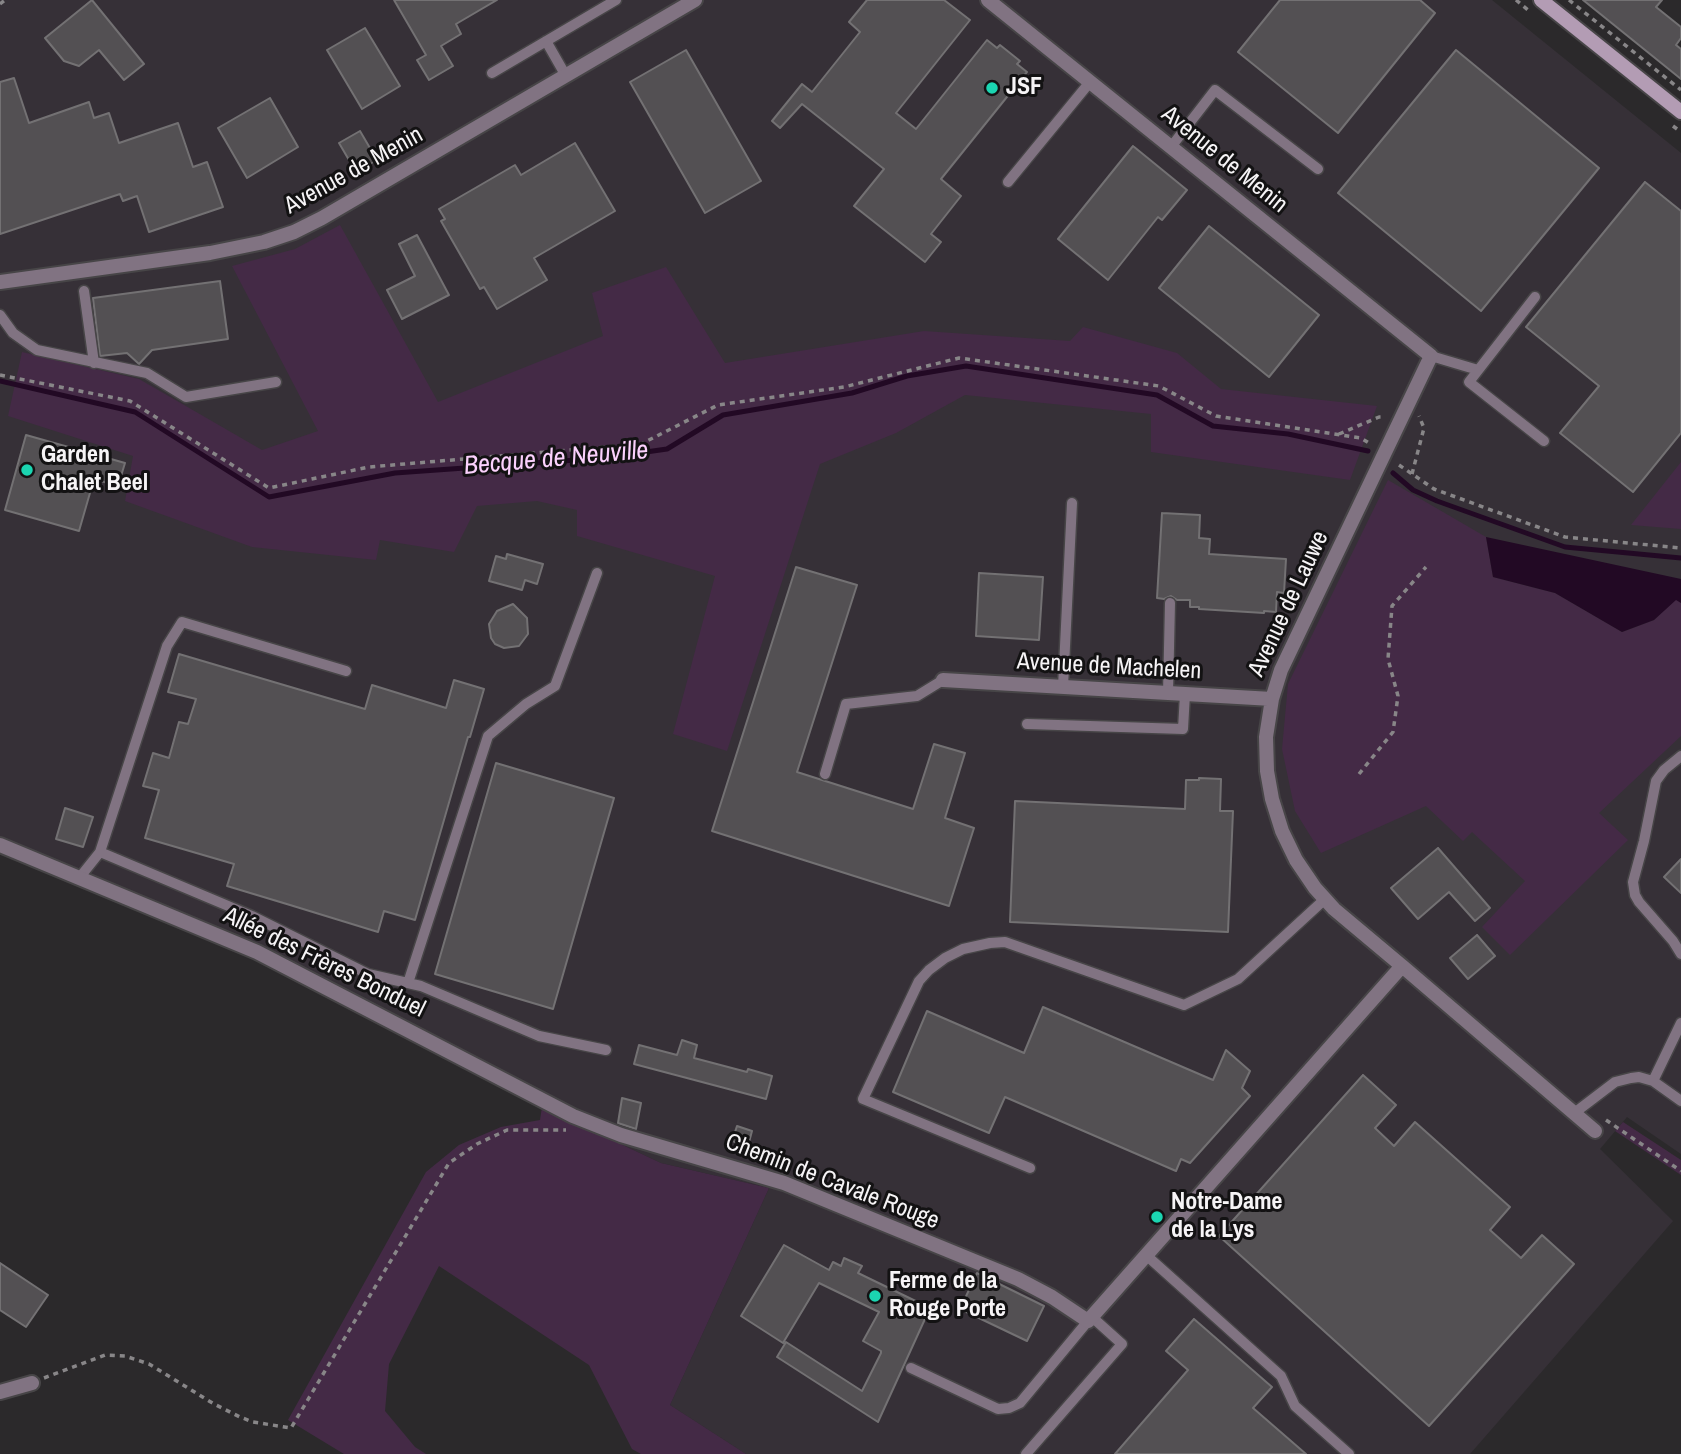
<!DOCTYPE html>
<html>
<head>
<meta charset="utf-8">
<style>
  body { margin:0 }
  canvas { display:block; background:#2b292b }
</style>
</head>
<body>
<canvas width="1681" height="1454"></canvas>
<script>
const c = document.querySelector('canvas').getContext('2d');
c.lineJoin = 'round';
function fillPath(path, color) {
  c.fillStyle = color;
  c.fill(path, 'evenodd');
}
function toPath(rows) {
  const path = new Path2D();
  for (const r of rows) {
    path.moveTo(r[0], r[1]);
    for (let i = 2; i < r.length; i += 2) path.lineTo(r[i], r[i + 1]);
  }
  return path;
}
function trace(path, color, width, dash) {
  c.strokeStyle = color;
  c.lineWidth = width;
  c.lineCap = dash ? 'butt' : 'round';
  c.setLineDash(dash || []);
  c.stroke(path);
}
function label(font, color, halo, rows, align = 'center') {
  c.font = font + ' "Archivo Narrow",sans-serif';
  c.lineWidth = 6;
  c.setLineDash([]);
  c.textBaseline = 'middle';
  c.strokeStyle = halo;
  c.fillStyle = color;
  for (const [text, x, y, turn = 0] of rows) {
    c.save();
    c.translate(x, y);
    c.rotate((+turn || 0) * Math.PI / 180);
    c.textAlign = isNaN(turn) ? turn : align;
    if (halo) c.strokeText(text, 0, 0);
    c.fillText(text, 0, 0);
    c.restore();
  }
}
fillPath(toPath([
  [0,0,1492,0,1681,153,1681,1154,1627,1117,1600,1149,1673,1221,1470,1454,746,1454,670,1405,769,1188,661,1163,542,1107,251,957,0,851]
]), '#363037');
fillPath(toPath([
  [340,225,438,402,603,336,592,293,666,267,725,363,924,331,1070,341,1083,327,1177,353,1221,389,1377,406,1350,480,1151,452,1151,414,965,395,896,433,820,464,727,751,673,734,715,576,577,536,577,510,537,501,477,506,454,552,380,540,376,560,252,547,125,501,133,456,8,416,22,352,139,379,262,450,318,431,232,266,295,249],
  [1681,462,1681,529,1631,525],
  [1388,480,1486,537,1493,577,1555,593,1622,632,1654,620,1676,599,1681,603,1681,736,1599,813,1628,840,1510,955,1482,927,1525,881,1472,832,1463,841,1426,806,1321,853,1295,811,1282,749,1288,684],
  [542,1107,661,1163,769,1188,670,1405,746,1454,641,1454,632,1449,589,1365,439,1266,389,1364,385,1411,415,1447,426,1454,344,1454,288,1420,426,1172,459,1145,501,1127,540,1120],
  [1623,1122,1681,1160,1681,1175,1615,1131]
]), '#442a46');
fillPath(toPath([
  [1486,537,1681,579,1681,603,1676,600,1654,620,1622,632,1555,593,1493,577]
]), '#220924');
trace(toPath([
  [0,381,135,412,269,497,395,473,604,458,667,449,723,415,852,393,907,376,966,366,1157,395,1213,426,1288,434,1368,451],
  [1393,473,1413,490,1437,501,1565,547,1681,558]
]), '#220924', 5);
const building = toPath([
  [92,0,144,64,124,80,99,50,79,66,64,61,45,38,92,0],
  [394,0,497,0,456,24,461,34,441,46,453,66,429,80,417,60,426,55,394,0],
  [867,0,944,0,970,20,896,113,916,129,987,40,997,48,1000,45,1020,61,1017,64,1027,72,941,179,961,196,931,234,941,242,925,262,854,206,884,169,802,104,780,128,772,121,802,84,812,92,860,32,849,22,867,0],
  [1280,0,1420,0,1435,13,1338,133,1238,52,1280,0],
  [1583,0,1662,0,1656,7,1681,27,1681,38,1676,45,1681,49,1681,79,1583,0],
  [365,28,400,86,362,109,327,50,365,28],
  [686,50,761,181,705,213,630,82,686,50],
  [1456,50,1599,168,1481,311,1338,193,1456,50],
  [14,78,29,123,89,102,94,118,109,113,119,143,178,123,193,167,207,162,223,207,149,232,137,196,123,201,120,194,0,234,0,82,14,78],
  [270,98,298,147,247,178,218,128,270,98],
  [360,131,377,160,356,172,339,143,360,131],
  [575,143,615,211,534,258,547,280,497,309,484,287,480,289,441,221,445,219,439,209,515,165,521,175,575,143],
  [1133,146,1187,190,1162,220,1158,217,1108,280,1058,239,1133,146],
  [1645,182,1681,211,1681,433,1633,492,1560,433,1599,386,1526,327,1645,182],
  [1209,226,1319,315,1269,377,1159,288,1209,226],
  [417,235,449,295,402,319,387,290,415,276,399,244,417,235],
  [220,281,228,339,152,350,139,364,127,353,100,356,93,298,220,281],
  [26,435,125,463,118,486,94,479,79,531,5,510,26,435],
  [1162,513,1200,515,1199,538,1210,539,1209,554,1286,559,1284,593,1277,592,1276,612,1264,611,1264,613,1199,609,1199,607,1190,607,1190,600,1177,600,1171,596,1164,599,1157,598,1162,513],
  [507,554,543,564,537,584,525,580,522,590,489,581,496,556,506,559,507,554],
  [796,567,857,585,797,772,913,809,934,744,965,753,945,818,974,828,949,906,712,831,796,567],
  [979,573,1043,577,1039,640,976,636,979,573],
  [513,604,527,618,528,634,519,646,504,648,495,644,491,638,489,624,497,611,513,604],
  [179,654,365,709,372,685,446,708,454,680,484,689,470,737,468,737,415,920,384,911,378,932,290,905,227,886,234,864,145,838,159,790,143,786,153,753,169,758,179,722,188,724,196,699,168,692,179,654],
  [496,763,614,798,553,1009,435,974,496,763],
  [1199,778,1221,779,1220,811,1233,811,1228,932,1010,922,1015,801,1185,809,1186,780,1199,780,1199,778],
  [65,808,93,817,83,847,56,839,65,808],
  [1438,848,1490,908,1475,921,1449,892,1418,919,1391,888,1438,848],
  [1681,859,1681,893,1664,877,1681,859],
  [1477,935,1495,956,1468,979,1450,958,1477,935],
  [1043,1007,1213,1080,1226,1050,1250,1071,1242,1088,1250,1096,1190,1163,1181,1159,1176,1171,1005,1097,989,1133,893,1092,927,1011,1024,1053,1043,1007],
  [682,1040,697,1045,694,1058,747,1072,748,1069,772,1076,766,1099,634,1064,639,1045,677,1055,682,1040],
  [1363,1075,1396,1105,1375,1128,1394,1146,1415,1122,1510,1207,1490,1230,1521,1258,1542,1235,1574,1264,1429,1426,1219,1236,1363,1075],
  [622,1098,641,1103,636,1129,618,1123,622,1098],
  [737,1126,752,1131,748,1146,732,1141,737,1126],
  [784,1245,829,1270,833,1262,841,1266,844,1258,862,1266,858,1273,930,1308,878,1422,777,1357,786,1342,862,1391,881,1353,881,1351,863,1341,879,1312,819,1283,783,1343,741,1316,784,1245],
  [0,1263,48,1295,26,1327,0,1310,0,1263],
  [977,1273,1044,1306,1027,1341,960,1309,977,1273],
  [1194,1319,1272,1387,1253,1408,1306,1454,1115,1454,1188,1370,1166,1351,1194,1319]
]);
fillPath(building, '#535053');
trace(building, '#737173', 2);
const service = toPath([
  [546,41,566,76],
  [492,73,616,0],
  [1171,147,1215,90,1318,169],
  [1008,182,1090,82],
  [84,291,94,363],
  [1535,297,1469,382,1544,441],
  [0,315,13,333,37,350,147,373,186,397,276,382],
  [1431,356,1478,370],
  [1063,687,1072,503],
  [1168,693,1170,603],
  [1027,724,1183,729,1185,694],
  [1681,756,1664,770,1656,781,1644,841,1633,882,1635,895,1639,902,1673,941,1681,954],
  [825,774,846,704,917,696,943,680],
  [100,852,252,916,368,974,421,986,539,1036,606,1050],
  [80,877,100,852,167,646,182,622,346,671],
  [408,983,488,736,526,704,555,686,597,573],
  [1653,1081,1681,1023],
  [1573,1114,1615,1082,1631,1078,1639,1077,1653,1081,1681,1101],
  [1030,1168,863,1099,919,981,929,970,945,958,963,949,990,943,1005,942,1184,1005,1238,979,1325,899],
  [1146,1255,1281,1376,1295,1406,1349,1454],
  [911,1368,998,1409,1009,1408,1020,1403,1088,1321],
  [1026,1454,1122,1344,1092,1317]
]);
const minor = toPath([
  [988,0,1431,356,1281,670,1272,699,1266,737,1267,771,1272,799,1282,831,1296,860,1315,888,1334,909,1402,966],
  [0,282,210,253,264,242,294,232,322,218,695,0],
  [943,680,1272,699],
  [0,845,257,952,573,1116,621,1135,784,1183,1018,1279,1052,1297,1088,1321,1402,966,1595,1131],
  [0,1392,32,1383]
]);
const secondary = toPath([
  [1541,0,1681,112]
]);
trace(service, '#474547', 13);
trace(minor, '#474547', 18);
trace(secondary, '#474547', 18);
trace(toPath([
  [1516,0,1528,10],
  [1569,0,1681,90],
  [0,4,5,0],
  [1673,126,1681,132],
  [0,375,130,401,269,488,369,467,641,444,718,405,844,387,959,358,1159,386,1216,416,1361,438,1372,445],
  [1339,434,1379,417,1384,417],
  [1399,465,1434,489,1565,537,1681,548],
  [1412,474,1424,428,1419,416],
  [1359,774,1393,732,1398,696,1388,659,1392,606,1426,567],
  [1606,1120,1681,1171],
  [44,1378,105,1355,125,1356,149,1364,214,1404,240,1417,253,1422,291,1428,449,1163,477,1144,507,1130,566,1130]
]), '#888688', 3.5, [5, 5]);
trace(service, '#817382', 10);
trace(minor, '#817382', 14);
trace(secondary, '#b39cb4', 14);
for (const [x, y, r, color] of [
  [992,88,7,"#1bd5b1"],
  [27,470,7,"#1bd5b1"],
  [1157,1217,7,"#1bd5b1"],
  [875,1296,7,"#1bd5b1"]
]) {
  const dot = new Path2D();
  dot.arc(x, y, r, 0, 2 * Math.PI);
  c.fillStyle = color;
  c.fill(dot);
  trace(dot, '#131213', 2.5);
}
label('bold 24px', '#f6f4f6', '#131213', [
  ["JSF",1006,88],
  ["Garden",41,456],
  ["Chalet Beel",41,484],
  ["Notre-Dame",1171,1203],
  ["de la Lys",1171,1231],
  ["Ferme de la",889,1282],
  ["Rouge Porte",889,1310]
], 'left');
label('24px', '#f6f4f6', '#131213', [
  ["Avenue de Menin",1224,160,39],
  ["Avenue de Menin",354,171,-29],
  ["Avenue de Lauwe",1289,604,-65],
  ["Avenue de Machelen",1109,667,3],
  ["Allée des Frères Bonduel",324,963,26],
  ["Chemin de Cavale Rouge",832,1182,21]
]);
label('italic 26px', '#fbd1fd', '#131213', [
  ["Becque de Neuville",556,459,-5]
]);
</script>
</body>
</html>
